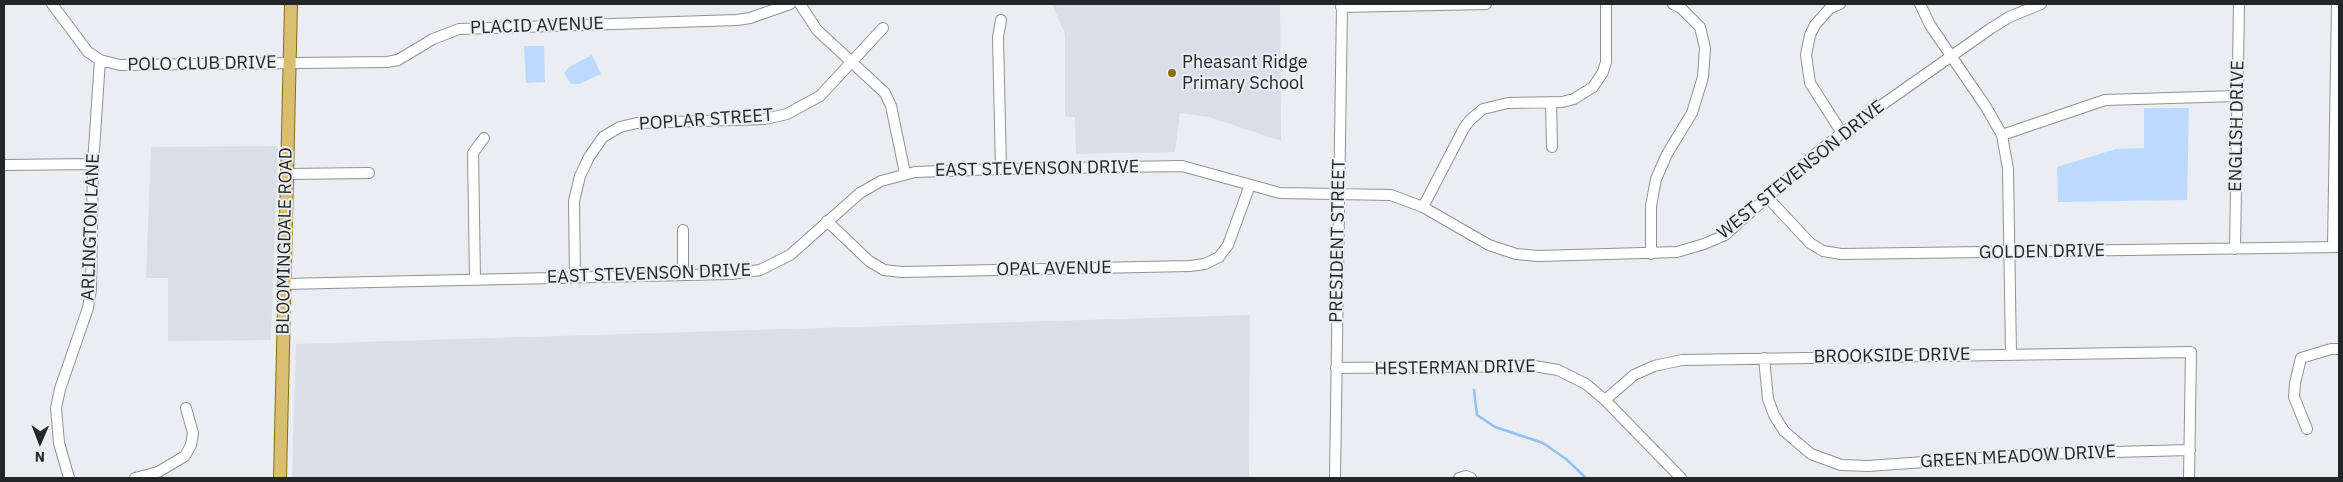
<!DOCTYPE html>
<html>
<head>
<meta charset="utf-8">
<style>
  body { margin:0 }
  #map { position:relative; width:2343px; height:482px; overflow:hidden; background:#eaedf1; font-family:"IBM Plex Sans",sans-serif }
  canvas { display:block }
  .frame { position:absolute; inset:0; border:5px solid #242526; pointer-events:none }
  .north { position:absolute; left:15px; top:417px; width:50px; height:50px; -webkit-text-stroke:4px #eaedf1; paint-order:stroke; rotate:181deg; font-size:14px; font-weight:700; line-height:20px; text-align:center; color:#242526 }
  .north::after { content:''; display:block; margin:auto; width:18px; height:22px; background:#242526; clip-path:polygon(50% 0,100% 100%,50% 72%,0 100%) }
</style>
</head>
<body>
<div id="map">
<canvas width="2343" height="482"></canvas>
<div class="frame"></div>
<div class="north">N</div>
</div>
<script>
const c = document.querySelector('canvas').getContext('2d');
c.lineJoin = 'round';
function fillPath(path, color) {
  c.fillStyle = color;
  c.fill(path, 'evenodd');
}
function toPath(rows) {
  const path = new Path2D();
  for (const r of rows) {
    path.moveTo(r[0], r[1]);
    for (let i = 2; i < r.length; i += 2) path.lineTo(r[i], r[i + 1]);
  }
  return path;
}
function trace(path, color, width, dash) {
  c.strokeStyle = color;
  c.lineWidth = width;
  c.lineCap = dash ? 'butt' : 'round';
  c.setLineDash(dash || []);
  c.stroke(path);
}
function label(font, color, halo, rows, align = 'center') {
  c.font = font + ' "IBM Plex Sans",sans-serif';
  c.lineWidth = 4;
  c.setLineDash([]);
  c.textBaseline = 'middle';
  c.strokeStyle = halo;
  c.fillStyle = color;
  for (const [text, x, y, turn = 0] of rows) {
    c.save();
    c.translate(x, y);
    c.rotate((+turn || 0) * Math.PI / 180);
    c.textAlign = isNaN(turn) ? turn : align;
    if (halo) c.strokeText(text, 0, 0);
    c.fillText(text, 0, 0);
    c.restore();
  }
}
fillPath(toPath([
  [1052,4,1280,4,1281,141,1209,117,1180,113,1175,152,1076,154,1075,117,1065,117,1065,34],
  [278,146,271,340,168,341,168,278,146,278,151,147],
  [1250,315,1249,478,292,478,296,344]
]), '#d8dfe9');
fillPath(toPath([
  [524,46,544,46,545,82,526,83],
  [592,55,601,74,579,84,571,84,564,73,569,67],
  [2144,108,2189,108,2187,200,2058,202,2057,167,2116,149,2144,148]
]), '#bcdaff');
trace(toPath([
  [1474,390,1477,415,1495,427,1543,443,1566,459,1586,478]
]), '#92c0f8', 2.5);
const minor = toPath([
  [52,4,88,52,100,60,120,65,387,62,398,60,433,39,459,29,737,20,750,18,790,4],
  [800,4,817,30,885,93,891,106,905,173],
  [1840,4,1830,8,1815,25,1810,35,1806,55,1810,83,1842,133],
  [1920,4,1930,25,1986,107,2002,135,2008,169,2011,354],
  [1341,7,1486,4],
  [1551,102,1552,147],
  [2002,135,2105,100,2237,96],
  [4,165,93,164],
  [1001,169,998,37,1001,20],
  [287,174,369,173],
  [1767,197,1810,243,1823,251,1841,254,2339,247],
  [1423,207,1464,128,1470,120,1483,109,1508,103,1562,102,1574,99,1593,87,1603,72,1606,62,1606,4],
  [827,221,869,261,884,270,901,272,1190,266,1205,264,1219,257,1228,245,1250,185],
  [683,230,683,275],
  [2333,247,2337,4],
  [2235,249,2239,4],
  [1651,254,1651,206,1656,179,1667,154,1692,113,1703,77,1705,48,1700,27,1681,8,1673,4],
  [575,278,574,201,580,176,589,157,603,137,620,127,637,123,765,119,787,114,820,96,883,28],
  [475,280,473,153,484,138],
  [284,284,731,274,760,270,790,255,860,193,881,181,915,172,1001,169,1182,166,1280,193,1391,195,1423,207,1489,245,1516,254,1538,256,1677,252,1704,244,1725,235,1813,156,1842,133,1990,29,2009,17,2041,4],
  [1764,358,1768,399,1774,415,1784,431,1811,454,1841,465,1868,466,2036,454,2190,450],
  [1336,368,1534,366,1558,370,1586,384,1605,400,1681,478],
  [1605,400,1634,375,1654,366,1682,360,2191,352,2189,478],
  [2307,429,2294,397,2295,383,2301,358,2331,349,2339,349],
  [69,478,59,443,56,408,60,389,88,308,91,289,93,164,100,60],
  [135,478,158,472,185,456,191,445,193,433,186,408],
  [1335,478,1342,4],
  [1459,478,1466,476,1471,478]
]);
const major = toPath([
  [280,478,291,4]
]);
trace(minor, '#909295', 12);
trace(major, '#896c18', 14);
trace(minor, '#fff', 10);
trace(major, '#d9be70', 12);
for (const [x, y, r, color] of [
  [1172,73,5,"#8d6c0f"]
]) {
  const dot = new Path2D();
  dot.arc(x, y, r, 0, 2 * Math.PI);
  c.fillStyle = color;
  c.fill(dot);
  trace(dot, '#eaedf1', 2);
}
label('18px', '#242526', '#eaedf1', [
  ["PLACID AVENUE",537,26,-2],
  ["POLO CLUB DRIVE",202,64,-1],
  ["POPLAR STREET",706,120,-4],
  ["ENGLISH DRIVE",2237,126,-89],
  ["EAST STEVENSON DRIVE",1037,169,-1],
  ["WEST STEVENSON DRIVE",1801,170,-39],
  ["ARLINGTON LANE",91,227,-88],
  ["BLOOMINGDALE ROAD",285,241,-89],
  ["PRESIDENT STREET",1338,241,-89],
  ["GOLDEN DRIVE",2042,252,-1],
  ["OPAL AVENUE",1054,269,-1],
  ["EAST STEVENSON DRIVE",649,274,-2],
  ["BROOKSIDE DRIVE",1892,356,-1],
  ["HESTERMAN DRIVE",1455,368,-1],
  ["GREEN MEADOW DRIVE",2018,457,-3]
]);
label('18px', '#242526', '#eaedf1', [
  ["Pheasant Ridge",1182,63],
  ["Primary School",1182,84]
], 'left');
</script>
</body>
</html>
